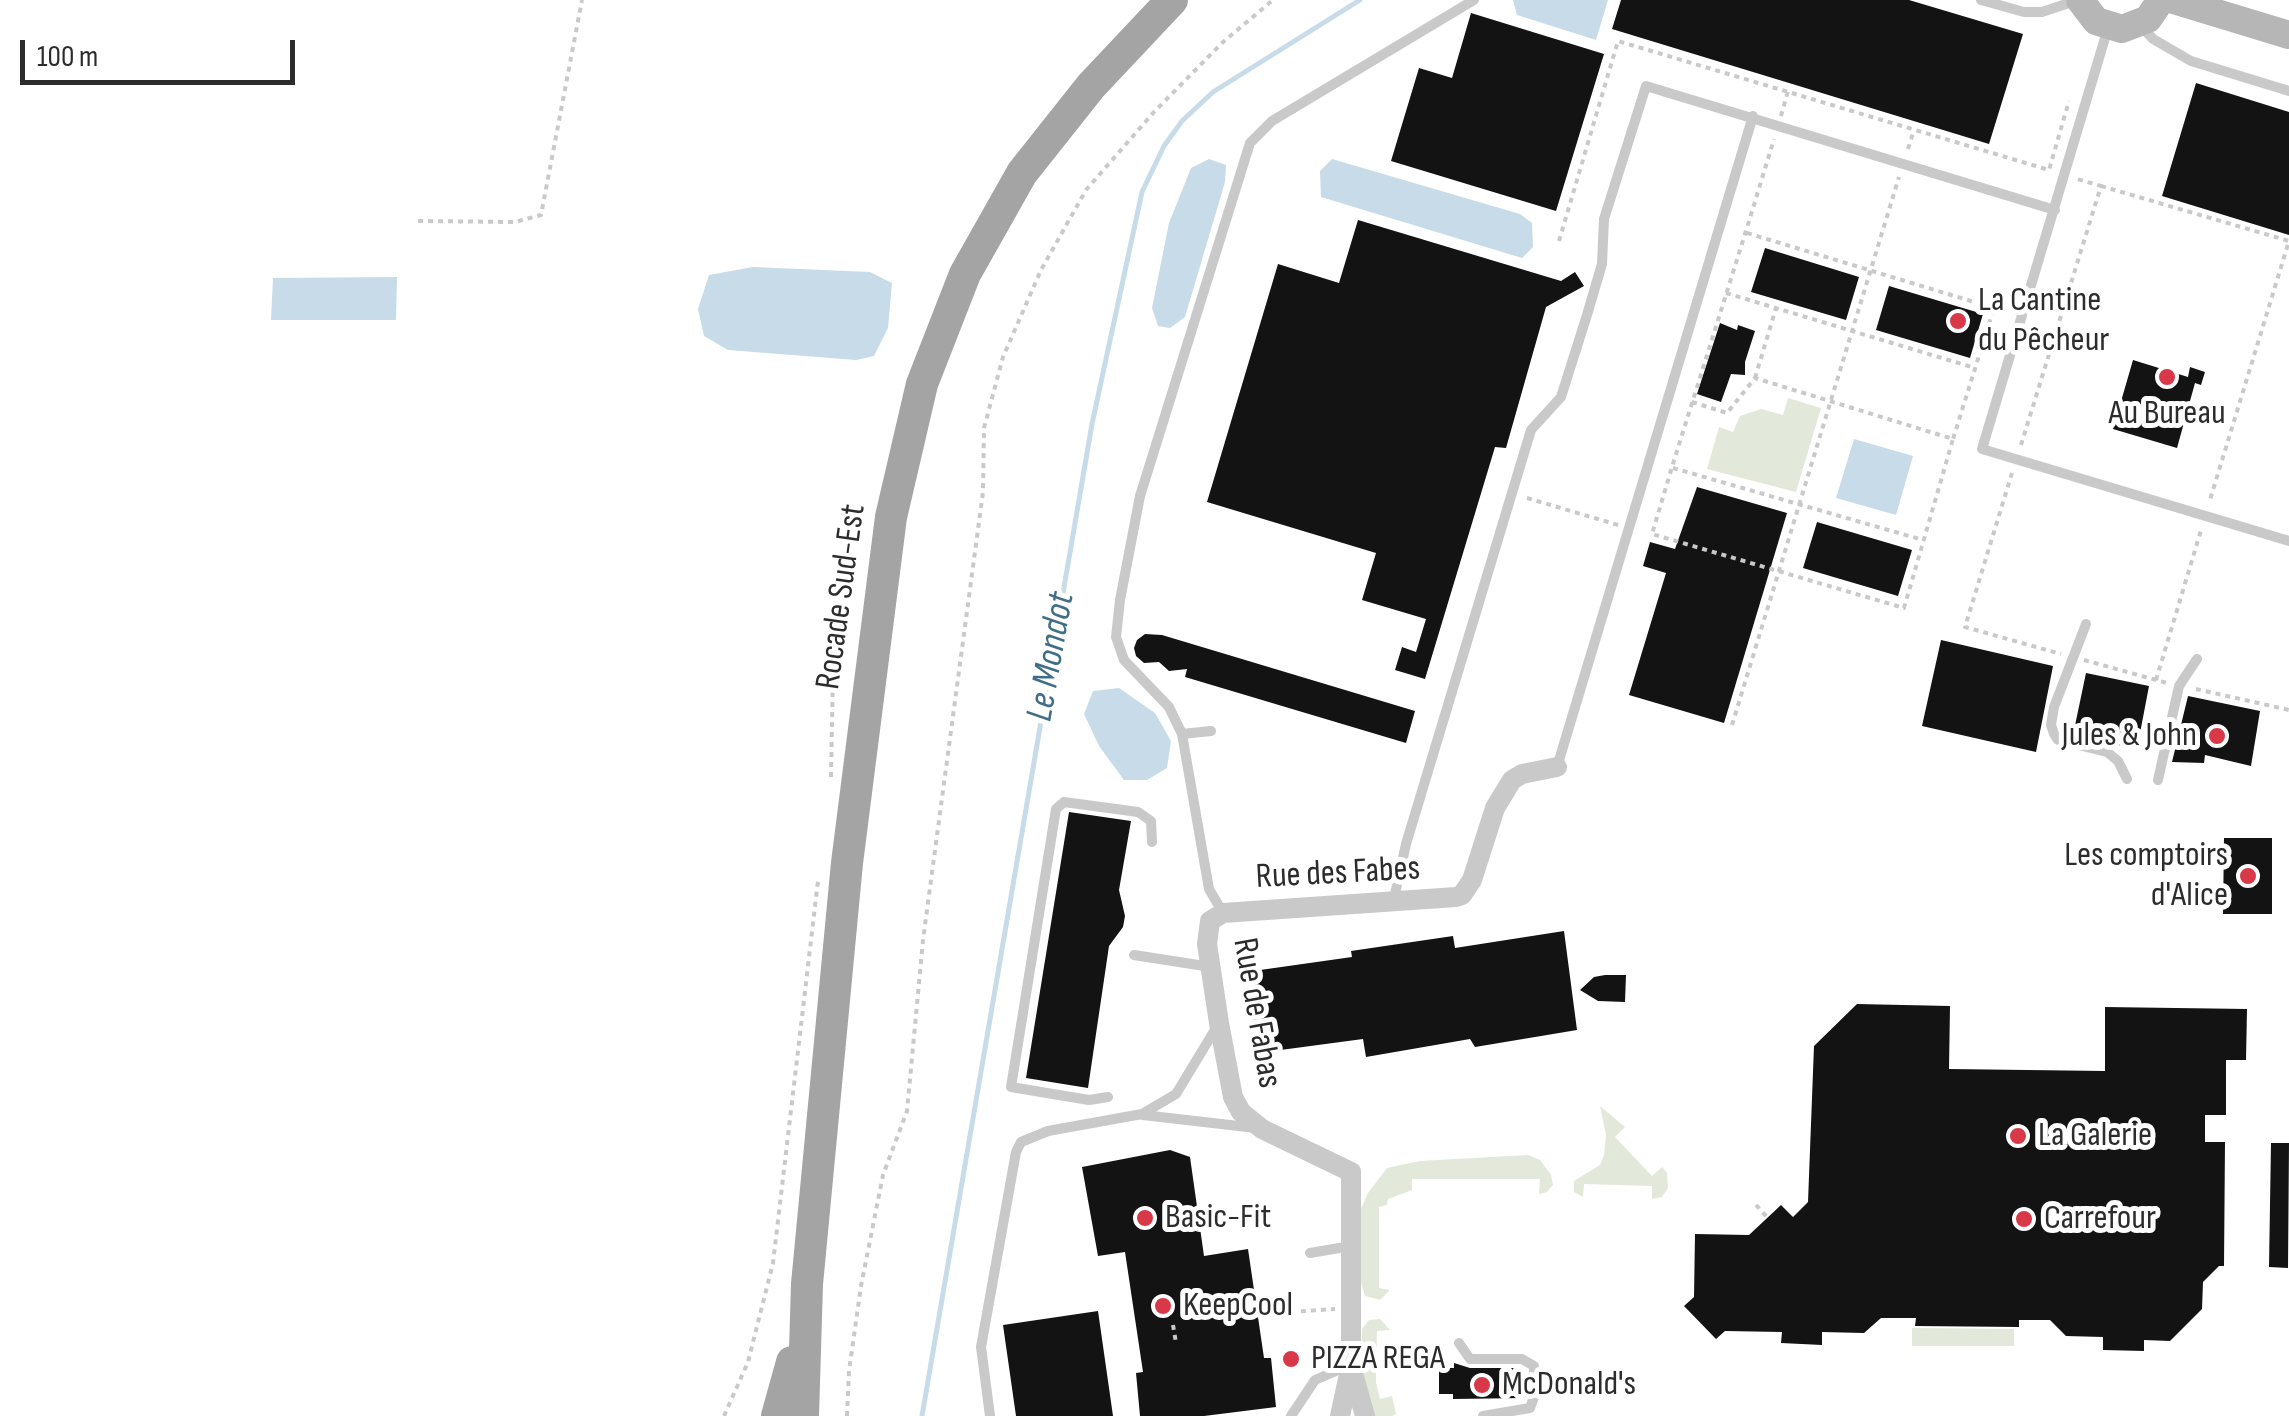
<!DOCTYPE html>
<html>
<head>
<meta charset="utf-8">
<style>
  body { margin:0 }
  #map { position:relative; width:2289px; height:1416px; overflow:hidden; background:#fff; font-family:"Sofia Sans Condensed",sans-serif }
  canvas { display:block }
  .scale { position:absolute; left:20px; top:40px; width:275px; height:45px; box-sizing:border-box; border:5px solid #2c2c2c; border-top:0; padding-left:12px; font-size:30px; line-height:35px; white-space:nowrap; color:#2c2c2c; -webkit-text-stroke:8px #fff; paint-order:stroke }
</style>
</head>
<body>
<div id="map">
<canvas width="2289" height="1416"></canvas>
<div class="scale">100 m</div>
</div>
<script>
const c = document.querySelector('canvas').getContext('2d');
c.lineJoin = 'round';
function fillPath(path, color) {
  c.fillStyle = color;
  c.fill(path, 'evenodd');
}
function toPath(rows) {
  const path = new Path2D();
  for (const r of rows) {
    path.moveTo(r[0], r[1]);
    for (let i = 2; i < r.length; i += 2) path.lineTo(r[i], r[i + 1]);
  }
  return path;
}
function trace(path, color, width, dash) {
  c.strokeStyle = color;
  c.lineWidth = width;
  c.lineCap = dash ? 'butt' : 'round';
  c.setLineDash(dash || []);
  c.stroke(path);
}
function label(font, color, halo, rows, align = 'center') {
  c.font = font + ' "Sofia Sans Condensed",sans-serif';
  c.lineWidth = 10;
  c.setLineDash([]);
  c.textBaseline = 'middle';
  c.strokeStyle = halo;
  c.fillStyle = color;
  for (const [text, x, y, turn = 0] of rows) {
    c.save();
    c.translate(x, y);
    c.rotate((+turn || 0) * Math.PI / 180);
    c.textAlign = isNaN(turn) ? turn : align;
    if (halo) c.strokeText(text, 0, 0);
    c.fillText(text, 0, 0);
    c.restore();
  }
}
fillPath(toPath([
  [1788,398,1821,408,1796,492,1707,469,1719,427,1733,432,1740,416,1761,409,1783,415],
  [1600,1106,1625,1127,1615,1137,1652,1176,1662,1167,1667,1173,1668,1188,1662,1197,1652,1199,1652,1186,1584,1184,1583,1197,1574,1192,1574,1181,1600,1165,1604,1155,1606,1135],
  [1528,1155,1540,1160,1551,1175,1553,1185,1547,1192,1539,1194,1540,1179,1412,1179,1412,1190,1388,1199,1387,1205,1379,1207,1379,1288,1390,1290,1380,1300,1365,1296,1361,1282,1360,1211,1368,1193,1387,1168,1420,1161],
  [1380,1319,1390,1330,1377,1331,1376,1383,1380,1399,1392,1396,1396,1414,1392,1416,1372,1416,1361,1383,1362,1329,1369,1320],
  [1912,1328,2014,1329,2014,1346,1912,1346]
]), '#e2e9da');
fillPath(toPath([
  [1513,0,1608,0,1596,40,1517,15],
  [1209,159,1226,165,1225,182,1185,317,1170,328,1158,326,1152,308,1169,223,1191,168],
  [1332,159,1520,214,1532,223,1533,247,1522,258,1321,197,1320,171],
  [753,267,870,272,892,283,888,328,874,356,856,360,728,350,704,336,698,309,709,275],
  [397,277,396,320,271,320,273,278],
  [1854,439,1913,456,1896,515,1836,498],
  [1119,688,1155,713,1171,741,1167,768,1147,780,1124,780,1099,746,1084,714,1093,691]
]), '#c7dce8');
trace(toPath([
  [922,1416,1092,424,1142,192,1164,146,1182,121,1213,92,1360,0]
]), '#c7dce8', 5);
fillPath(toPath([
  [1621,0,1909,0,2023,34,1989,144,1612,29],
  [1471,13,1604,54,1556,211,1391,161,1419,68,1452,78],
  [2196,83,2289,112,2289,235,2162,196],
  [1358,220,1561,281,1575,272,1584,286,1546,307,1506,448,1495,447,1425,679,1395,670,1402,647,1416,652,1426,619,1362,600,1376,553,1207,502,1278,264,1339,283],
  [1765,248,1859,277,1846,320,1751,292],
  [1889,286,1983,314,1970,358,1876,330],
  [1720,323,1737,330,1738,325,1755,331,1745,362,1745,375,1731,374,1721,402,1697,394],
  [2133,360,2188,377,2190,367,2205,372,2201,385,2195,383,2177,448,2113,429],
  [1697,487,1787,513,1724,723,1629,695,1666,573,1643,566,1650,542,1675,549],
  [1817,522,1912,550,1898,596,1803,568],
  [1145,634,1162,635,1415,711,1406,743,1185,677,1187,669,1169,671,1159,662,1144,663,1136,656,1134,648,1137,640],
  [1941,640,2053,666,2036,752,1922,726],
  [2086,673,2149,686,2137,749,2073,735],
  [2188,696,2260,711,2251,766,2205,755,2204,763,2172,762],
  [1069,812,1131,821,1119,890,1125,916,1123,927,1109,946,1088,1088,1026,1078],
  [2224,838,2272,838,2272,914,2223,914],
  [1564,931,1577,1030,1475,1047,1470,1039,1366,1057,1363,1039,1258,1053,1246,972,1352,957,1351,951,1453,936,1455,948],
  [1605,975,1626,975,1625,1002,1598,1001,1580,990,1594,977],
  [1857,1004,1950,1006,1949,1069,2105,1071,2105,1007,2247,1009,2246,1060,2226,1060,2226,1115,2205,1115,2205,1142,2225,1142,2224,1266,2219,1266,2203,1282,2202,1309,2170,1341,2144,1340,2144,1351,2103,1350,2103,1337,2066,1336,2050,1320,2019,1320,2019,1327,1915,1326,1916,1318,1881,1318,1864,1333,1822,1332,1822,1345,1781,1343,1782,1332,1725,1331,1716,1339,1684,1306,1694,1297,1695,1234,1749,1235,1781,1205,1793,1217,1808,1202,1814,1046],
  [2271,1143,2289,1143,2288,1268,2269,1267],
  [1170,1150,1190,1157,1204,1256,1248,1249,1264,1358,1271,1358,1276,1407,1204,1416,1140,1416,1136,1373,1143,1372,1125,1252,1098,1256,1082,1167],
  [1098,1311,1113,1416,1016,1416,1003,1325],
  [1454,1363,1470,1368,1520,1368,1525,1371,1524,1398,1453,1399,1453,1394,1439,1394,1439,1368,1454,1368]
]), '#131313');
trace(toPath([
  [1781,116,1788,91],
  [1908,149,1914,130],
  [2101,186,2289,241,2209,503],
  [418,221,515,222,541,215,582,0],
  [1747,233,1994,308,1953,439],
  [1559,241,1618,41,2049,170,2069,101],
  [1726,293,1975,368],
  [1755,378,1776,308],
  [1692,402,1727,413,1755,378,1953,439,1904,608,1652,534,1672,467,1750,218,1774,139],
  [2021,445,2101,186,2077,179],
  [1673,468,1923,540],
  [2012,473,1965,627,2061,654],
  [1527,498,1618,525],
  [2084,660,2167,683],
  [2156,680,2202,527],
  [2196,689,2289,710],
  [1732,725,1899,177],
  [831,777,834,617],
  [1756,1205,1768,1218],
  [1261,1314,1335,1309],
  [1173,1325,1176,1343],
  [724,1416,748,1362,773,1263,818,881],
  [847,1416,849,1371,861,1286,883,1175,907,1111,923,940,983,492,984,428,1003,357,1041,270,1086,190,1154,112,1223,42,1273,0]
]), '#c9c9c9', 4, [5, 5]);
trace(toPath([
  [1981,0,2024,12,2042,12,2078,0],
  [2140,25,2153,39,2191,61,2289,91],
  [2108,28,1982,449,2289,541],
  [2086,624,2054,707,2051,725,2054,734,2058,740,2107,752,2118,761,2127,779],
  [1182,734,1211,731],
  [1557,767,1753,116],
  [2158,780,2179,686,2197,659],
  [1393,903,1406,844,1531,430,1561,397,1587,315,1602,264,1604,219,1646,86,2055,210],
  [1223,913,1209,889,1182,734,1169,707,1124,660,1116,637,1120,600,1140,496,1250,143,1272,121,1474,0],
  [1134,955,1211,967],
  [1108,1097,1089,1100,1011,1087,1056,809,1064,802,1138,812,1151,821,1152,842],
  [1143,1115,1256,1128],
  [1310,1253,1351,1246],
  [1459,1343,1470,1359,1522,1359,1534,1366,1534,1397,1530,1408,1483,1416],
  [990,1416,981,1347,1016,1152,1021,1142,1048,1131,1142,1114,1176,1094,1216,1028],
  [1291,1416,1315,1380,1350,1365]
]), '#c9c9c9', 10);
trace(toPath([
  [1354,1377,1365,1416],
  [1340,1416,1351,1365,1351,1172,1262,1129,1241,1112,1233,1097,1219,1023,1207,944,1210,921,1223,913,1456,897,1462,895,1472,880,1495,808,1512,780,1522,774,1557,767]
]), '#c9c9c9', 20);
trace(toPath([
  [2080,0,2096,21,2122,29,2148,19,2161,0],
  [2174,0,2289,35]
]), '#b6b6b6', 28);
trace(toPath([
  [777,1416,792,1362],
  [803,1416,807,1284,847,863,891,517,922,384,965,274,1022,173,1091,86,1172,0]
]), '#a4a4a4', 32);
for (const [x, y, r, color] of [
  [1958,321,10,"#d83848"],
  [2167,377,10,"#d83848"],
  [2217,736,10,"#d83848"],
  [2248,876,10,"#d83848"],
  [2018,1136,10,"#d83848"],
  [1145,1218,10,"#d83848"],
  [2024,1219,10,"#d83848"],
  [1163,1306,10,"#d83848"],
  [1291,1359,10,"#d83848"],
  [1482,1385,10,"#d83848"]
]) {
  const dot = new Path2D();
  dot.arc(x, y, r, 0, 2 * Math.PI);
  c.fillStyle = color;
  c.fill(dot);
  trace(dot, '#fff', 4);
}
label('35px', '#2c2c2c', '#fff', [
  ["La Cantine",1978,301],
  ["du Pêcheur",1978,341],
  ["Au Bureau",2167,414,"center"],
  ["Jules & John",2197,736,"right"],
  ["Les comptoirs",2228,856,"right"],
  ["d'Alice",2228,896,"right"],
  ["La Galerie",2038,1136],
  ["Basic-Fit",1165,1218],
  ["Carrefour",2044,1219],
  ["KeepCool",1183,1306],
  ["PIZZA REGA",1311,1359],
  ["McDonald's",1502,1385]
], 'left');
label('35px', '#2c2c2c', '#fff', [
  ["Rocade Sud-Est",842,597,-82],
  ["Rue des Fabes",1338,874,-3],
  ["Rue de Fabas",1256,1013,80]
]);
label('italic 38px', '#406e87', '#fff', [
  ["Le Mondot",1052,657,-80]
]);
</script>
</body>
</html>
